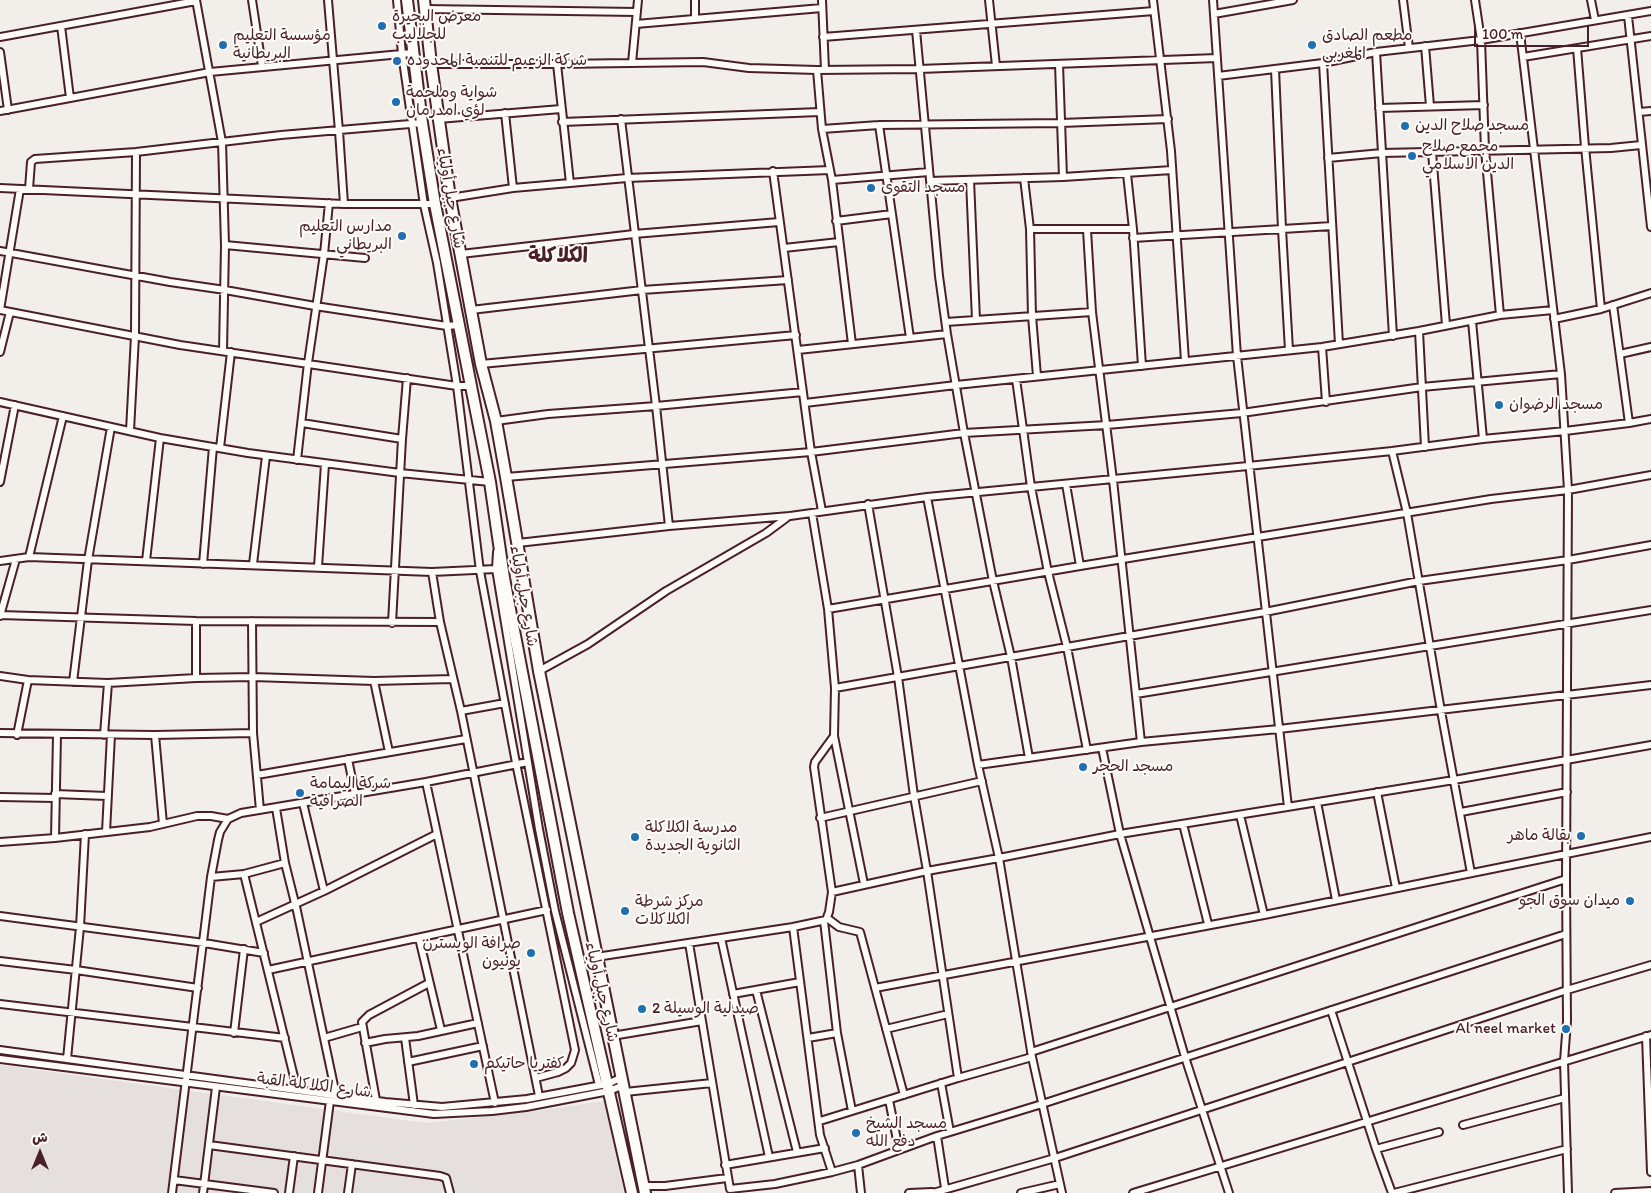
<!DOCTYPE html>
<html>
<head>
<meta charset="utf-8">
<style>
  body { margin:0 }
  #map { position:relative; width:1651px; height:1193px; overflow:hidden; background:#f2efeb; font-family:Itim,"Playpen Sans Arabic",sans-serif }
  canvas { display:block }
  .north { position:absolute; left:15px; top:1128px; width:50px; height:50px; -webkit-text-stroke:4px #fdfcf7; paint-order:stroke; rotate:0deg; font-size:14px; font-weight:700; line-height:20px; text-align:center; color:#4a1f2b }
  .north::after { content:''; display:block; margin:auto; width:18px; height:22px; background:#4a1f2b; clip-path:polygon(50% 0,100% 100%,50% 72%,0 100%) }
  .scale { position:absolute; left:1474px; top:25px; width:115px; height:22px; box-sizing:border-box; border:2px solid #4a1f2b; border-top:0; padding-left:6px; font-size:15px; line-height:18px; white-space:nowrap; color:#4a1f2b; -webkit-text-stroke:4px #fdfcf7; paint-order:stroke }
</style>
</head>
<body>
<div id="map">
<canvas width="1651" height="1193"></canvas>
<div class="north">ش</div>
<div class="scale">100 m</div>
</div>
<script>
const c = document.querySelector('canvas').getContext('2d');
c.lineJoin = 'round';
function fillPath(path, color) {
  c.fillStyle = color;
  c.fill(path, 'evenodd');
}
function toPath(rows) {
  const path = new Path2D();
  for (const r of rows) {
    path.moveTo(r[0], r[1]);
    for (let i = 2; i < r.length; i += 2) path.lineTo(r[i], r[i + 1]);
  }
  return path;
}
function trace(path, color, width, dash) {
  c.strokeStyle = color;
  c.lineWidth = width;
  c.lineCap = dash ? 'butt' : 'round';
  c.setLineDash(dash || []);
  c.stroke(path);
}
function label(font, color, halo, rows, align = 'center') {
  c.font = font + ' Itim,"Playpen Sans Arabic",sans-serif';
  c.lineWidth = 4;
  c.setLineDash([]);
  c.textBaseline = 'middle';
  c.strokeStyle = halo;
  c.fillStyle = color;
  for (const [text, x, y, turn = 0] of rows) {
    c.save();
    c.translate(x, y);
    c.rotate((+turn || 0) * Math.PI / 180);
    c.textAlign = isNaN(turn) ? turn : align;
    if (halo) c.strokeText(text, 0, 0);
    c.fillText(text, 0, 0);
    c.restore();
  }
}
fillPath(toPath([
  [0,1065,426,1123,530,1112,604,1101,624,1193,0,1193]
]), '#e5dfdd');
const minor = toPath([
  [196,0,222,142,225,245,223,351],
  [252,0,262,66],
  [328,0,339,131,344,204],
  [397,0,402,54,424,205,437,263,457,386,480,571,516,763,575,1050,571,1063,566,1068,558,1072,536,1078],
  [822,0,825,70],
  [989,0,996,66],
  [1153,0,1171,151,1185,361],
  [1213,0,1237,356,1288,807],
  [1403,0,1409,48],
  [1475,0,1481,40,1485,150,1500,315],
  [1591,0,1595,20],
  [425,9,637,12],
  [1214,14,1293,0],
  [1628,16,1651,227],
  [695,18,695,0],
  [636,24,822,8],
  [61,26,70,98],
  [916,30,939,276,947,334,964,433,993,581,1011,657,1029,758],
  [1520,33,1561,374,1568,490,1566,879,1567,1021,1564,1061,1568,1193],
  [0,37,196,1],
  [823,37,1154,11],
  [1425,46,1430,106],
  [1577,48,1585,147,1601,309],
  [0,52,8,110],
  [1376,52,1393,336],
  [1523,57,1651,36],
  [632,63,638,0],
  [1323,63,1339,344],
  [431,64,557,64,703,62,749,68,817,70,919,69,1217,58],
  [557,64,570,183],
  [1059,64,1063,177],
  [1275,69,1282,229,1289,350],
  [817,70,822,129,832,180,852,344],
  [1218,76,1323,63,1376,52,1481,40,1651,11],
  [1379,108,1484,105],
  [0,111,210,72,412,53],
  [1639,112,1651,111],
  [505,113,513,188],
  [438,119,561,109],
  [621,119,656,406,669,526],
  [562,122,820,112],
  [879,125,910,338],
  [822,129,879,125,1061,123,1168,119],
  [1432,152,1446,325],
  [1328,158,1382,153,1611,148,1641,145],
  [773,171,811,452,822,511],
  [1127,174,1133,229,1142,366],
  [1024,178,1030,229,1032,316,1037,376],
  [832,180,929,172],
  [970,180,976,320],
  [930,181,1063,177,1172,170],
  [0,188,344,204,435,204],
  [29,189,31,162,35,159,136,152,281,135,422,123],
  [450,198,513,188,627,178,830,170],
  [836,221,892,214],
  [1030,229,1133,229],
  [1087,230,1092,312,1113,480,1141,742],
  [1133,238,1332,226],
  [225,245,365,258],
  [784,248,839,242],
  [0,251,170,282,225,290,315,306,447,326,458,325],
  [461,254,634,234,779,222],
  [1613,305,1629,423],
  [0,310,180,345,457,386,471,386],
  [0,310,20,189],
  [471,310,642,290,788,280],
  [1554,319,1601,309,1651,293],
  [1472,321,1483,439],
  [946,322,1092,312],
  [1419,331,1425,447],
  [1322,347,1326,402],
  [798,350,947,334],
  [0,352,10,312],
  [1620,354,1651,347],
  [481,364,796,335],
  [1016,379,1031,487,1048,572,1067,647,1087,750],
  [0,402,160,438,248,453,400,473,490,482],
  [805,403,956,385,1322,347,1419,331,1500,315,1553,310],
  [496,421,548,414,656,406,803,392],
  [302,423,402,439],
  [130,431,135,336,136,152],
  [220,448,231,352],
  [1392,451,1407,513,1441,711,1471,873],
  [297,460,308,363,324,254,329,203],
  [506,477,811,452,964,433,1107,425,1242,413,1422,387,1561,374],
  [0,482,15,405],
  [1066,484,1080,566],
  [927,497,978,765,999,858,1032,1057,1062,1193],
  [868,504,898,677,914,796,927,871,958,1078],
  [812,513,828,609,835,688,834,736,864,884],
  [518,543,669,526,790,516,927,497,1248,466,1392,451,1483,439,1565,431,1629,423,1651,419],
  [497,552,496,569,539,829,555,911,599,1085],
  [29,557,63,416],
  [0,561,29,557,432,572,496,569],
  [146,561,160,438],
  [203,564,213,447],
  [253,564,266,456],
  [318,567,325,464],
  [432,572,440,622,461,711,539,1096],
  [828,609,1080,566,1491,499,1568,490,1651,475],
  [0,615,196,621,440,622],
  [0,616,16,559],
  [252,621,253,733,260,810],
  [392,623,402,439,407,378],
  [539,671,588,644,666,591,766,533,789,516],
  [0,676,28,680,108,683,196,678,253,677,374,681,453,679],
  [196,678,196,621],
  [374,681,389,752],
  [73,682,88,560,111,427],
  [835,688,1265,612,1419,581,1568,560,1651,545],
  [1136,694,1651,610],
  [461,711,505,703],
  [0,733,155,735,253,733],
  [17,735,28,680],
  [104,735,108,683],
  [155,735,163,824],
  [1102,748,1120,834,1185,1057,1229,1193],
  [348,759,355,794],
  [978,765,1141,742,1279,729,1651,685],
  [257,775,466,739],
  [426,782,495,1103],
  [1377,792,1396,888],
  [55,794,107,796],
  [0,797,55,798],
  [1317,802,1336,900],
  [303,803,324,891],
  [276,808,285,863,297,911,336,1095],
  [1461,812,1567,792],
  [1240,815,1264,915],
  [820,818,982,781],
  [1183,824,1208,924],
  [106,832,111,735],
  [55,838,57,735],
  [0,842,55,838,150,827,197,816,211,816,228,819],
  [244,874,297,1089],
  [211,877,244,874,285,863],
  [832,892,927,871,999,858,1120,834,1454,780,1651,745],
  [0,916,204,943,264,953],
  [827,918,839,927,860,932,904,1095],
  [824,921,837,1033,852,1111],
  [256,922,324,891,437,834],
  [793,927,820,1135,832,1172],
  [419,938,441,1030],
  [721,938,769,1157],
  [689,943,730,1189,775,1184,832,1172,858,1165,937,1136,1042,1104,1566,934],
  [596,957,793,927,826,920,829,912,832,892,814,767,815,762,834,736],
  [0,961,76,970,198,988],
  [268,970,547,910],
  [875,988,1264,915,1651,837],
  [756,990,797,1152],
  [733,994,800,982],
  [0,1004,285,1038],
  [1331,1010,1376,1149,1392,1193],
  [886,1029,948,1014],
  [234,1033,244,949],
  [612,1036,702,1021],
  [1646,1036,1651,1172],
  [324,1038,362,1027],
  [405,1038,414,1105],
  [808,1038,837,1033],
  [365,1043,385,1039,418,1036,478,1023],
  [0,1050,385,1102,442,1107,527,1099,607,1084,623,1077],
  [1031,1052,1566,879],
  [0,1059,434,1114,492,1111,526,1107,609,1091,624,1085],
  [67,1059,80,927,85,834],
  [408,1062,483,1046],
  [941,1083,950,1132],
  [625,1092,712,1083],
  [376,1100,362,1022,369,1015,429,983],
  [889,1100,899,1150],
  [820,1121,958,1078,1032,1057],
  [1463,1125,1565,1098],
  [937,1136,945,1188],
  [209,1145,440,1176,446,1178,450,1193],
  [1376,1149,1439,1132],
  [725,1165,825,1148],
  [858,1165,861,1193],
  [174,1180,274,1193],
  [644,1186,665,1186,727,1178],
  [172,1193,211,877,218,840,220,832,228,819,241,813,426,782,528,762],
  [203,1193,216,1087],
  [289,1193,294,1156],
  [318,1193,330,1101],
  [348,1193,352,1164],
  [909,1193,932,1192],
  [933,1193,1055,1158,1567,990,1651,965],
  [1021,1193,1060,1184],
  [1133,1193,1651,1035],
  [1394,1193,1567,1149],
  [1615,1193,1651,1191]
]);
const primary = toPath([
  [407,0,422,123,435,204,490,482,504,578,568,913,632,1193],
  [424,0,431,64,450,198,481,364,496,421,506,477,539,671,645,1193]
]);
trace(minor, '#4a1f2b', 10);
trace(primary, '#4a1f2b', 14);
trace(minor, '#fdfcf7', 6);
trace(primary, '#fdfcf7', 10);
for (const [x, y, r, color] of [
  [382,26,5,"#1f6fb2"],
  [223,45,5,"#1f6fb2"],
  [1312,45,5,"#1f6fb2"],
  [397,61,5,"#1f6fb2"],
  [396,102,5,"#1f6fb2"],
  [1405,126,5,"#1f6fb2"],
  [1412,156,5,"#1f6fb2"],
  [871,188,5,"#1f6fb2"],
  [402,236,5,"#1f6fb2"],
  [1499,405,5,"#1f6fb2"],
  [1083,767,5,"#1f6fb2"],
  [300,793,5,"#1f6fb2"],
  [1581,836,5,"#1f6fb2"],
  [635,837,5,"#1f6fb2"],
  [1630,901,5,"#1f6fb2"],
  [625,911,5,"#1f6fb2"],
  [531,953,5,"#1f6fb2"],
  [642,1009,5,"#1f6fb2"],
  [1566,1029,5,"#1f6fb2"],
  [474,1064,5,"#1f6fb2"],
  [856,1133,5,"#1f6fb2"]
]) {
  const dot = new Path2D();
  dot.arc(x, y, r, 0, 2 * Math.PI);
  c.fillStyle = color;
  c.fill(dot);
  trace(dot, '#fdfcf7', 2);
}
label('16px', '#4a1f2b', '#fdfcf7', [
  ["معرض البحيرة",392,17],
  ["للجلاليب",392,35],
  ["مؤسسة التعليم",233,36],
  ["البريطانية",233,54],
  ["مطعم الصادق",1322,36],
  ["المغربي",1322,54],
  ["شركة الزعيم للتنمية المحدوده",407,61],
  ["شواية وملحمة",406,93],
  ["لؤي امدرمان",406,111],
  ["مسجد صلاح الدين",1415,126],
  ["مجمع صلاح",1422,147],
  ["الدين الاسلامي",1422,165],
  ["مسجد التقوى",881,188],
  ["مدارس التعليم",392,227,"right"],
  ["البريطاني",392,245,"right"],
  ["مسجد الرضوان",1509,405],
  ["مسجد الحجر",1093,767],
  ["شركة اليمامة",310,784],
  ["الصرافية",310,802],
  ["مدرسة الكلاكلة",645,828],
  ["الثانوية الجديدة",645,846],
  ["بقالة ماهر",1571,836,"right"],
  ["ميدان سوق الجو",1620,901,"right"],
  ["مركز شرطة",635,902],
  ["الكلاكلات",635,920],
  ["صرافة الويسترن",521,944,"right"],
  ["يونيون",521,962,"right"],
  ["صيدلية الوسيلة 2",652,1009],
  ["Al neel market",1556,1029,"right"],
  ["كفتريا حاتيكم",484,1064],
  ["مسجد الشيخ",866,1124],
  ["دفع الله",866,1142]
], 'left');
label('16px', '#4a1f2b', '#fdfcf7', [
  ["شارع جبل أولياء",450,198,80],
  ["شارع جبل أولياء",523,596,80],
  ["شارع جبل أولياء",601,992,77],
  ["شارع الكلاكلة القبة",314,1086,7]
]);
label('bold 21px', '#4a1f2b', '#fdfcf7', [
  ["الكلاكلة",558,257]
]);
</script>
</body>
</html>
